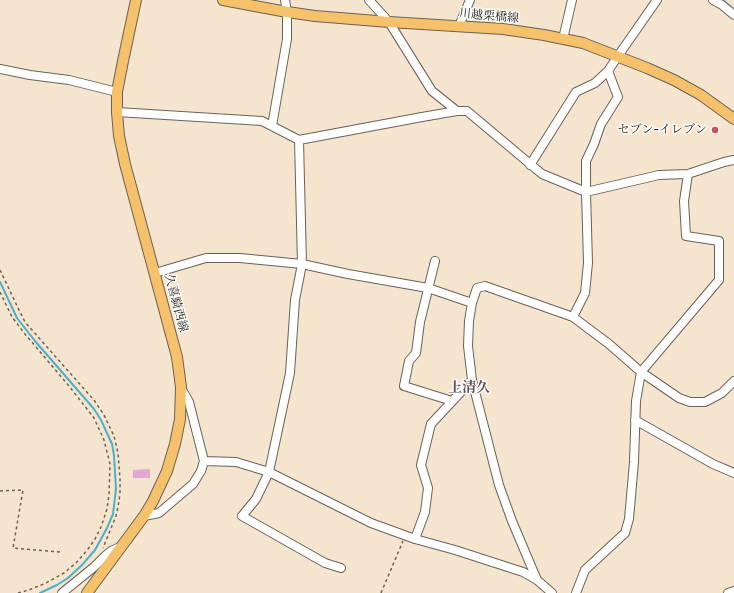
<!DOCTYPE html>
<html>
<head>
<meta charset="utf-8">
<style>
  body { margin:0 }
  canvas { display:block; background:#f6e5ce }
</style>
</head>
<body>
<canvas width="734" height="593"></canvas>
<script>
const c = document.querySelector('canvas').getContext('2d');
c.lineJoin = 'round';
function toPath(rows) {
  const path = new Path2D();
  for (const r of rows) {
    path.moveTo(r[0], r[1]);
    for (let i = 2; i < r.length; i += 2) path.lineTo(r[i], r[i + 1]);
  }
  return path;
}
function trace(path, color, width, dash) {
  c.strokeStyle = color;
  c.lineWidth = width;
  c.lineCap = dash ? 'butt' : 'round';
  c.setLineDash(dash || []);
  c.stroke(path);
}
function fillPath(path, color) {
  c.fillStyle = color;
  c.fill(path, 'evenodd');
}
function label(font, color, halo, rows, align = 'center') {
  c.font = font + ' "Libre Caslon Text","Noto Serif JP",serif';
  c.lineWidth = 3;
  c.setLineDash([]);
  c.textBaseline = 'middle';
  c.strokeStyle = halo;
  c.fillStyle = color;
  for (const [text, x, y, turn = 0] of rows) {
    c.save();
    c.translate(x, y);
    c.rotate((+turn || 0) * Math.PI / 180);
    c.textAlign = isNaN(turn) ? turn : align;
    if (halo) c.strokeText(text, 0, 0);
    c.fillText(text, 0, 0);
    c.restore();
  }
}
trace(toPath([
  [723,0,732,8],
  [0,282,17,318,35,341,94,409,101,420,112,444,114,455,116,489,113,514,107,528,95,550,82,565,68,578,57,585,40,593]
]), '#4cafcb', 2);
fillPath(toPath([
  [150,469,150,478,133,478,133,470]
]), '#dfa9d2');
const minor = toPath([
  [369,0,389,22,432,91,457,111],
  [713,0,722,5,734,15],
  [459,26,470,0],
  [563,39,572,0],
  [0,69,30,75,69,80,117,92],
  [117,112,262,121,299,140,422,117,457,111,467,111,542,174,586,192,659,175,688,174,724,162,734,160],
  [272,126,287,39,287,12,285,0],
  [299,140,302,264,295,300,290,373,269,472,256,499,242,516,325,563,341,568],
  [530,165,576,92,595,83,608,71],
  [435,261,420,322,416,353,409,361,404,386,452,401],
  [155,273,206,258,240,258,302,264,348,274,428,288,472,303],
  [573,317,585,293,588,263,586,192,586,161,594,144,601,124,618,97,608,71,618,56,657,0],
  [472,380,499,485,512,521,537,580],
  [635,420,713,464,734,473],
  [204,461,236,462,269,472,371,523,415,539,455,550,523,572,537,580,552,593],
  [144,516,159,513,193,484,201,471,204,461,189,402,181,388],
  [415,539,425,512,428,488,421,465,431,424,472,380,468,346,469,321,472,303,477,288,485,286,573,317,609,344,641,372,679,398,690,402,705,402,722,393,734,381],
  [62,593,94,567,105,556,111,551,120,547],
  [576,593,585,570,625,533,629,519,634,462,636,401,641,372,719,280,719,241,686,236,684,201,688,174],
  [728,593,734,591]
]);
const major = toPath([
  [223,0,287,12,315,16,389,22,503,29,544,35,583,43,647,68,674,80,701,95,734,119],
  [87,593,144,516,153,501,167,471,175,444,180,419,181,387,177,357,125,164,119,136,117,112,117,92,123,61,136,0]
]);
trace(minor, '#68625a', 10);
trace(major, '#68625a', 12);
trace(toPath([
  [0,270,19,310,25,322,47,347,94,400,104,415,114,436,118,453,120,479,120,494,118,507,116,516,103,548],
  [0,292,12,317,25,334,69,386,94,418,104,440,110,464,109,495,107,509,101,527,95,539,88,549,76,563,64,573,46,583,29,590,18,593],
  [0,491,23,490,13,548,60,552],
  [381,593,403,541]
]), '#68625a', 1.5, [3, 3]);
trace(minor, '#fff', 8);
trace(major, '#f5c16b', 10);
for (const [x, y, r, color] of [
  [715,130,4,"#d1495b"]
]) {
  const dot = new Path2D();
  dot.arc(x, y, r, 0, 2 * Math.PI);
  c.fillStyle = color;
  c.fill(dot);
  trace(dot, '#fdfcf7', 1.5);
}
label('12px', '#1c1c1c', '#fdfcf7', [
  ["川越栗橋線",489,16,5],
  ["久喜騎西線",176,303,75]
]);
label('12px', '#1c1c1c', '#fdfcf7', [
  ["セブン-イレブン",707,130]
], 'right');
label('bold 14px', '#604d5c', '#fdfcf7', [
  ["上清久",469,388]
]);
</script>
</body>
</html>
